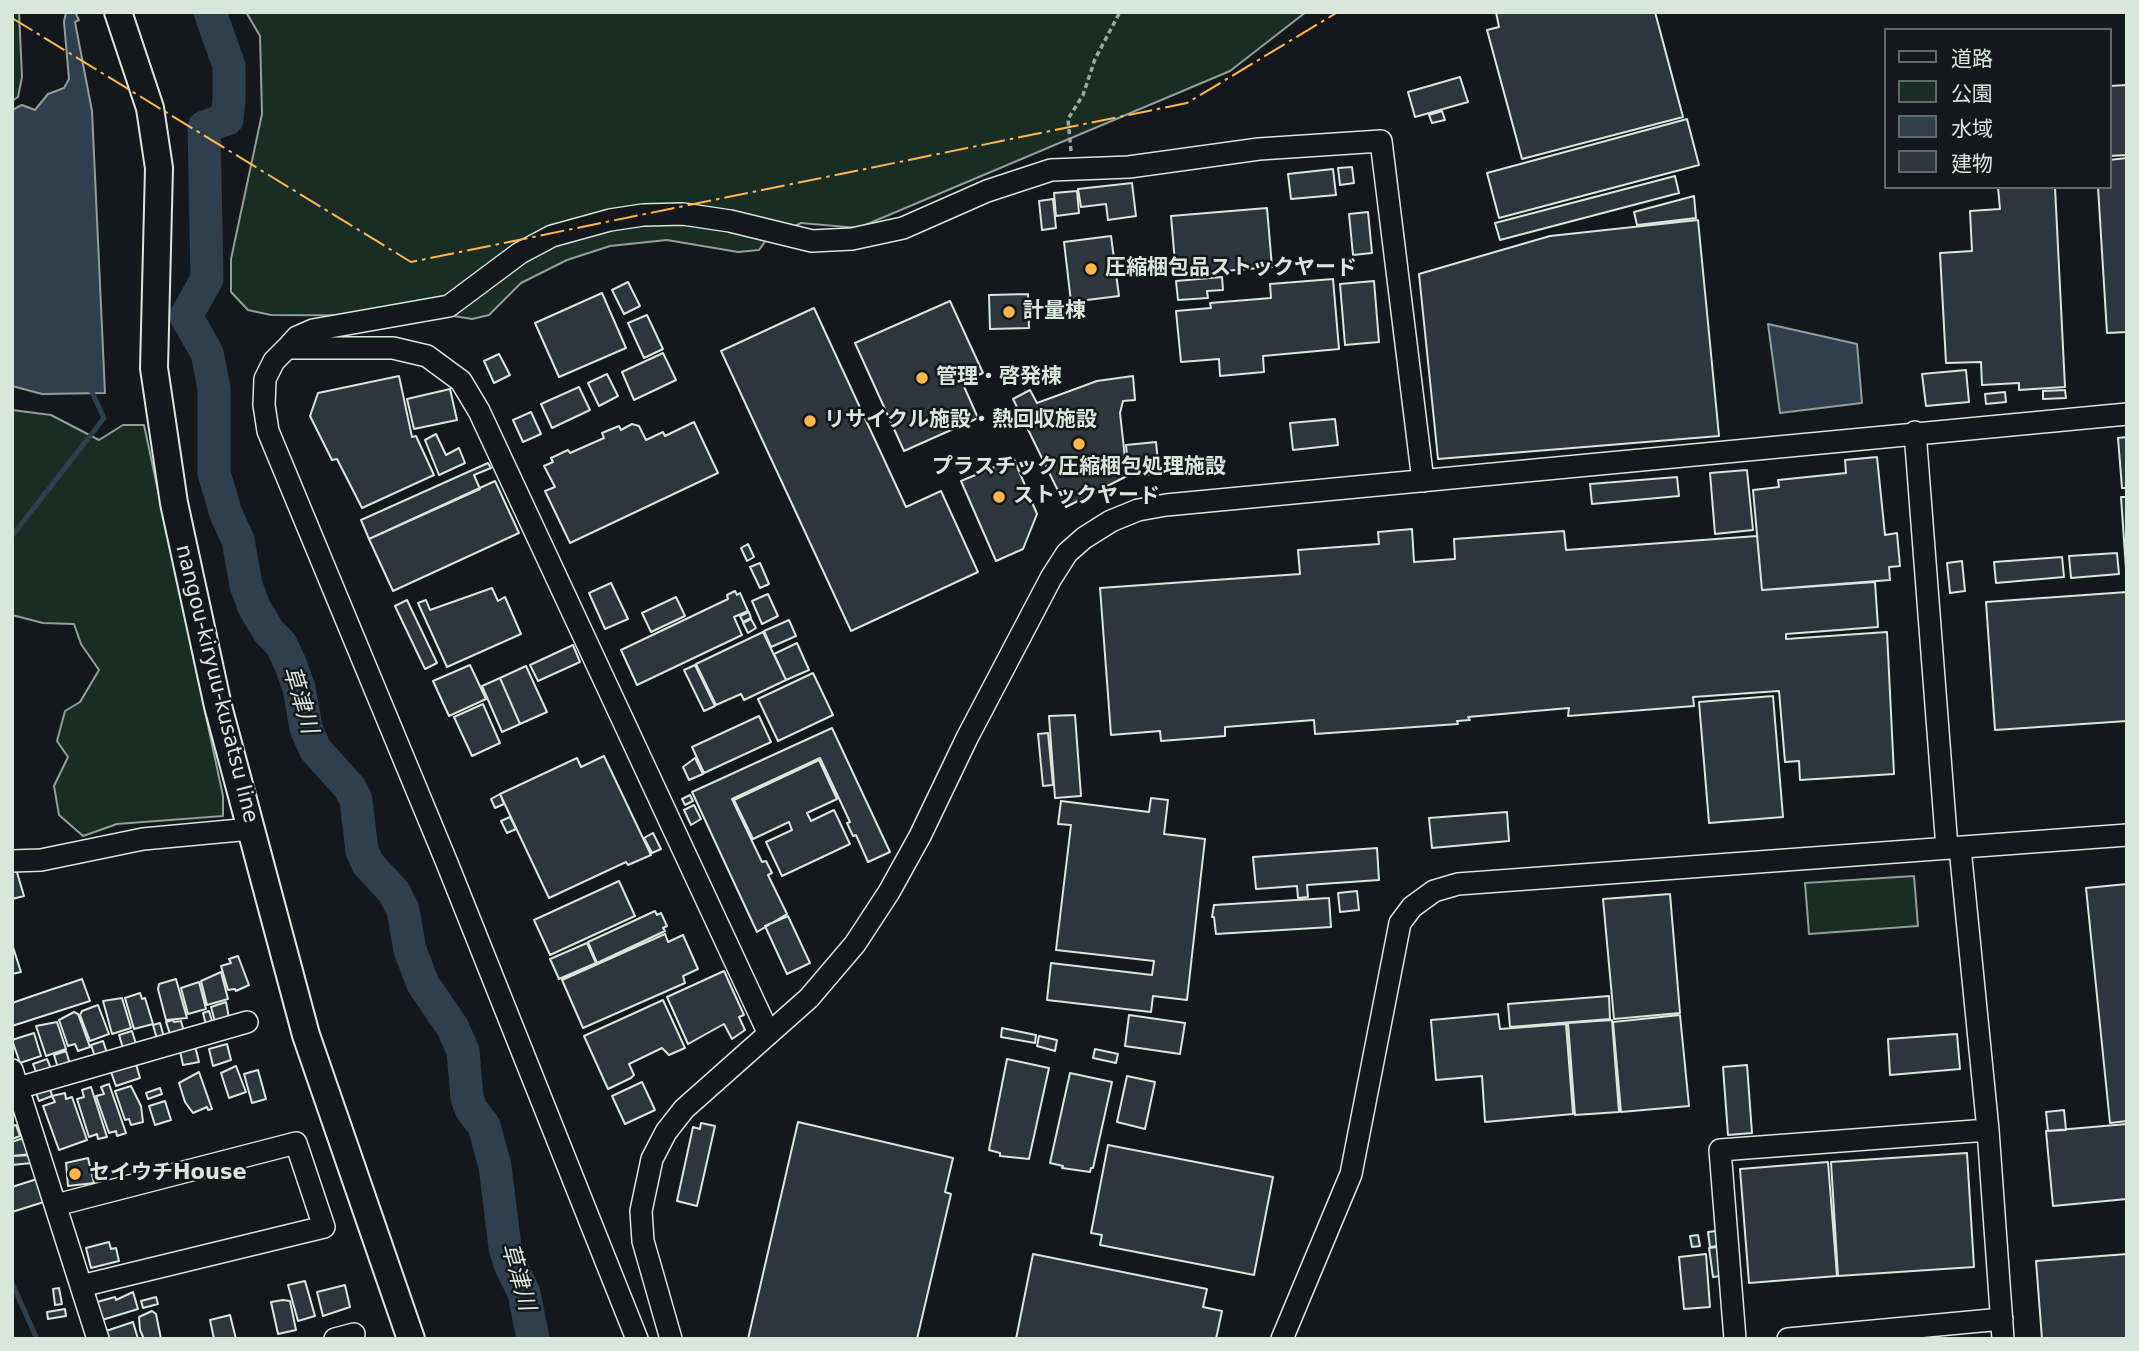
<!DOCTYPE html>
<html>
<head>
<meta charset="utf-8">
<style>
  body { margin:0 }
  #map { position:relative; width:2139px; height:1351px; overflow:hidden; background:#14181c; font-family:"DejaVu Sans","Noto Sans JP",sans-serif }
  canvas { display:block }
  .frame { position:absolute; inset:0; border:14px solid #d8e6dc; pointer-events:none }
  .legend { position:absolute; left:1884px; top:28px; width:228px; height:161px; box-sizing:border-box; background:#14181c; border:2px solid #626a69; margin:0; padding:9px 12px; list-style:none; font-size:21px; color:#d8e6dc }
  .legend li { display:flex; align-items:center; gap:14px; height:35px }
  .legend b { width:35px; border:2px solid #626a69 }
</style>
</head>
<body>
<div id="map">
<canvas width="2139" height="1351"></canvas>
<div class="frame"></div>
<ul class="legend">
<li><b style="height:9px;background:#14181c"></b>道路</li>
<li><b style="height:19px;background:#1a2d24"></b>公園</li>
<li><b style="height:19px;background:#2f3f4d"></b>水域</li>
<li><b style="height:19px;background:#2c363c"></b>建物</li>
</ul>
</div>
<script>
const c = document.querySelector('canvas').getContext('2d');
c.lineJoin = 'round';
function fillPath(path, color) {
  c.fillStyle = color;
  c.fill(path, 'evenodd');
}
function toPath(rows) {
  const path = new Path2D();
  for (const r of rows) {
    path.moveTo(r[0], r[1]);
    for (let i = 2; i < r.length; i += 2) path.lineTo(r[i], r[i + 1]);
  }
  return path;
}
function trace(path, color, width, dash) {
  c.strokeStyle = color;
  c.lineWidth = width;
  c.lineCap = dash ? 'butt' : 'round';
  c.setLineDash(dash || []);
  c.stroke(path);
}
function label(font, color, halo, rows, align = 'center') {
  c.font = font + ' "DejaVu Sans","Noto Sans JP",sans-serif';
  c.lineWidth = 5;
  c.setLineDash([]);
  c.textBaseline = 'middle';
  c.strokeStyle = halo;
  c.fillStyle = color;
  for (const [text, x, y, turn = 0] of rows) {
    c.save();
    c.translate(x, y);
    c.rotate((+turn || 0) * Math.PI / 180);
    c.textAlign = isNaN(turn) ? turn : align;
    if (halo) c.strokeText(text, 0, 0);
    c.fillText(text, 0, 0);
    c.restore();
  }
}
const green = toPath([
  [12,12,19,12,22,77,18,97,12,101,12,12],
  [246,12,1306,12,1230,71,858,228,801,223,766,240,759,250,738,252,667,240,610,246,567,260,521,283,489,315,472,319,454,316,271,315,248,310,231,292,231,259,262,114,260,36,246,12],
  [12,410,51,415,99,440,123,425,144,425,223,796,223,816,117,824,83,836,59,815,54,786,68,757,57,741,65,711,80,702,99,670,81,644,74,624,43,623,12,615,12,410],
  [1914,876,1918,926,1809,934,1805,883,1914,876]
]);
fillPath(green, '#1a2d24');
trace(green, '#939e99', 2);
const water = toPath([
  [66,12,75,12,79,20,75,22,92,111,105,393,42,394,12,386,12,110,22,105,35,110,48,94,64,88,69,79,64,22,66,12],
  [1768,324,1857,344,1862,403,1780,413,1768,324]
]);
fillPath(water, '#2f3f4d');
trace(water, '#939e99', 2);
trace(toPath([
  [12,536,104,418,90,388],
  [12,1283,37,1339]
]), '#2f3f4d', 5);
trace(toPath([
  [210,12,229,66,229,99,227,119,204,127,207,279,186,316,207,353,214,388,214,473,226,514,238,540,246,585,254,607,269,632,281,644,290,663,299,688,306,728,315,749,350,788,356,800,362,851,368,864,394,892,403,910,410,950,423,984,453,1028,463,1051,467,1098,471,1109,484,1126,495,1166,505,1247,510,1264,524,1293,533,1339]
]), '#2f3f4d', 33);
const building = toPath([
  [1496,12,1655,12,1683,117,1522,159,1487,30,1499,27,1496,12],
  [1460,77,1468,102,1415,117,1408,92,1460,77],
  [2127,85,2127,155,2109,156,2109,86,2127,85],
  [1442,111,1445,120,1432,123,1429,115,1442,111],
  [1687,119,1699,165,1499,218,1487,173,1687,119],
  [2127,158,2127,332,2107,333,2098,187,2109,187,2109,160,2127,158],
  [1352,167,1354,183,1340,185,1338,168,1352,167],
  [1333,169,1336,195,1291,199,1288,174,1333,169],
  [1675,176,1679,193,1500,240,1495,223,1675,176],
  [1132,183,1136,216,1108,220,1106,204,1081,207,1078,189,1132,183],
  [1998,187,2055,187,2065,387,2019,390,2019,383,1982,385,1981,362,1946,363,1940,253,1972,251,1970,211,2000,209,1998,187],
  [1077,191,1079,213,1056,216,1054,193,1077,191],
  [1694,196,1696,218,1637,225,1634,212,1694,196],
  [1053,199,1056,228,1042,230,1039,201,1053,199],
  [1267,208,1272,267,1176,275,1171,216,1267,208],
  [1368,212,1372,253,1353,255,1349,214,1368,212],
  [1698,220,1719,436,1438,459,1419,274,1550,236,1698,220],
  [1111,236,1119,296,1071,302,1064,242,1111,236],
  [1222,277,1223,290,1207,291,1208,298,1178,300,1176,281,1222,277],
  [1333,279,1339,349,1263,356,1264,372,1220,376,1219,359,1181,362,1176,311,1211,308,1210,303,1271,298,1270,284,1333,279],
  [1374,281,1379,342,1345,345,1340,284,1374,281],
  [628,282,640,306,624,314,612,290,628,282],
  [602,293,626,348,559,377,535,323,602,293],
  [1028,294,1029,328,990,329,989,295,1028,294],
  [950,301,983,373,962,382,978,418,904,451,855,343,950,301],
  [814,308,906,507,941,491,978,572,851,631,721,351,814,308],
  [647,315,663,349,644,358,628,323,647,315],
  [663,353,676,380,634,400,622,372,663,353],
  [499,354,510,375,494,383,484,361,499,354],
  [1966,370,1969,402,1926,406,1922,374,1966,370],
  [607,374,618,396,599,406,588,383,607,374],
  [399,376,412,437,416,436,434,475,362,508,337,459,332,460,310,416,318,393,399,376],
  [1133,376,1135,400,1123,401,1120,413,1127,476,1066,507,1013,399,1030,390,1037,403,1097,381,1133,376],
  [579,387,590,410,552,428,541,404,579,387],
  [450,389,457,420,414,429,407,399,450,389],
  [2065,390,2066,398,2043,399,2043,391,2065,390],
  [2005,392,2006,402,1986,404,1985,394,2005,392],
  [531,412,541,434,523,442,513,420,531,412],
  [1335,419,1338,445,1293,450,1290,423,1335,419],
  [694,422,718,473,570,543,545,491,555,487,544,466,553,462,551,458,568,450,570,453,604,438,602,433,619,426,621,430,632,424,639,426,646,440,663,432,665,436,694,422],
  [436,434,446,455,459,448,465,463,439,475,425,440,436,434],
  [2127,437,2127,488,2122,488,2118,438,2127,437],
  [1156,442,1159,474,1129,476,1126,445,1156,442],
  [1877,457,1885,535,1897,533,1900,566,1889,567,1890,580,1762,590,1753,490,1779,487,1778,480,1846,473,1845,460,1877,457],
  [1014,459,1037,514,1023,549,996,561,961,481,1014,459],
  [488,463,491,468,474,475,480,489,369,539,361,520,488,463],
  [1747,470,1753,530,1715,534,1710,473,1747,470],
  [1677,477,1679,496,1592,504,1590,484,1677,477],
  [495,481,519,533,393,591,369,539,495,481],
  [2121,497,2127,497,2127,569,2126,569,2121,497],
  [1412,529,1414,562,1455,559,1454,539,1564,531,1566,550,1757,536,1762,590,1875,582,1878,627,1786,634,1786,639,1887,632,1894,774,1800,780,1799,761,1785,762,1779,691,1693,697,1694,706,1568,716,1569,708,1468,717,1470,720,1457,721,1458,724,1315,734,1314,720,1225,727,1225,736,1161,741,1160,731,1111,735,1100,588,1300,574,1298,550,1379,544,1378,532,1412,529],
  [748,544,754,557,747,561,741,548,748,544],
  [2117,553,2119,574,2071,578,2069,556,2117,553],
  [2062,557,2064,577,1996,583,1994,562,2062,557],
  [1962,561,1965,591,1950,593,1947,563,1962,561],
  [760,563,769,584,760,588,750,567,760,563],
  [611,583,628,619,605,629,589,593,611,583],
  [492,588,498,601,505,597,521,634,447,667,418,603,426,600,430,610,492,588],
  [735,591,737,595,740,593,748,611,734,617,742,635,637,685,621,650,728,599,727,595,735,591],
  [2127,592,2127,721,1995,730,1986,602,2127,592],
  [768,594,778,616,762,624,752,601,768,594],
  [676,597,685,616,651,632,642,613,676,597],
  [407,600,437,663,425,669,395,606,407,600],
  [749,612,751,618,743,622,740,616,749,612],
  [751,619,756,628,748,633,743,623,751,619],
  [789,620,796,636,771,647,764,631,789,620],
  [763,632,786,680,744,700,741,694,716,705,696,664,763,632],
  [797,643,809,670,786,680,774,654,797,643],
  [573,645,580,662,538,681,530,665,573,645],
  [470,665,486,699,449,716,433,681,470,665],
  [695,665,715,706,704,711,684,670,695,665],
  [526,666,547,712,520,724,500,678,526,666],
  [813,673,833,715,778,741,758,699,813,673],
  [500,678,520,724,502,732,482,686,500,678],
  [1773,696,1783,817,1709,823,1699,702,1773,696],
  [483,704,500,743,472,756,454,717,483,704],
  [1075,715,1081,796,1055,798,1049,716,1075,715],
  [759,716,771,742,704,773,692,747,759,716],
  [832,728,890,852,868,862,856,835,853,836,847,823,850,822,820,758,732,799,762,862,766,861,772,873,768,875,787,914,757,932,692,792,832,728],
  [1048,733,1053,785,1043,786,1038,734,1048,733],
  [604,756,651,855,628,865,626,862,549,898,500,794,577,758,581,767,604,756],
  [695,758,703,774,689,780,683,767,695,758],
  [819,760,837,799,807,813,811,821,834,810,850,844,782,876,766,842,792,830,789,822,753,839,734,800,819,760],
  [500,794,504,804,495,808,491,799,500,794],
  [690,795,693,801,685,805,682,799,690,795],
  [1151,798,1168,800,1164,834,1205,839,1187,1000,1153,996,1151,1012,1047,1000,1051,963,1152,975,1154,961,1056,950,1071,825,1058,824,1061,801,1149,812,1151,798],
  [694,805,701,819,691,825,684,810,694,805],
  [1507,812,1509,841,1432,848,1429,818,1507,812],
  [510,817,516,829,507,833,501,821,510,817],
  [653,833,661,849,652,853,644,838,653,833],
  [1377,848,1379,880,1307,885,1308,897,1298,898,1297,886,1256,889,1253,857,1377,848],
  [16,869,24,896,12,899,12,870,16,869],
  [619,881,635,916,550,955,534,920,619,881],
  [2127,884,2127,1121,2110,1123,2086,888,2127,884],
  [1357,891,1359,910,1340,912,1338,893,1357,891],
  [1670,894,1680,1013,1614,1019,1603,899,1670,894],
  [1329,898,1331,927,1216,934,1214,917,1212,917,1214,905,1329,898],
  [655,911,657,915,661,913,667,926,663,928,665,931,597,963,588,942,655,911],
  [788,916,810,963,787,974,765,926,788,916],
  [665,934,668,942,683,935,698,969,683,976,685,983,583,1028,562,980,665,934],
  [587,943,596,963,559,979,550,959,587,943],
  [12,944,21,972,12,974,12,944],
  [238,956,249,985,236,991,235,989,228,990,221,966,231,963,229,959,238,956],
  [724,971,744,1015,739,1017,745,1030,732,1039,724,1024,688,1044,667,997,724,971],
  [221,972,228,999,207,1005,201,981,221,972],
  [82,979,90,1001,12,1026,12,1003,82,979],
  [176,979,187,1018,166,1020,158,989,159,984,176,979],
  [199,982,206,1009,188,1014,181,988,199,982],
  [140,993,142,999,145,998,153,1024,134,1029,125,998,140,993],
  [1609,996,1610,1019,1510,1027,1508,1004,1609,996],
  [122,998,131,1028,112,1034,103,1001,122,998],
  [663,1000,685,1048,669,1055,662,1048,629,1064,634,1075,631,1078,608,1089,584,1036,663,1000],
  [226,1002,229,1018,215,1022,211,1007,226,1002],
  [98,1005,109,1034,90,1041,80,1015,82,1011,98,1005],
  [209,1011,213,1024,206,1025,203,1013,209,1011],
  [74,1012,78,1014,90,1047,78,1051,75,1044,68,1046,59,1020,74,1012],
  [1498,1014,1500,1029,1566,1024,1573,1114,1485,1122,1482,1076,1436,1080,1431,1020,1498,1014],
  [1129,1015,1185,1023,1180,1054,1125,1046,1129,1015],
  [1680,1015,1689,1106,1621,1112,1613,1022,1680,1015],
  [173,1020,174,1022,181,1021,184,1032,171,1037,166,1022,173,1020],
  [1612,1020,1619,1112,1575,1115,1568,1023,1612,1020],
  [57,1022,66,1049,46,1056,36,1026,57,1022],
  [160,1023,164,1037,157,1039,153,1025,160,1023],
  [1002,1028,1036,1035,1035,1043,1001,1037,1002,1028],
  [132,1031,136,1044,123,1048,119,1035,132,1031],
  [34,1033,41,1056,20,1063,12,1040,34,1033],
  [1957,1034,1960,1069,1890,1075,1888,1039,1957,1034],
  [1039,1036,1057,1040,1055,1051,1037,1046,1039,1036],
  [103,1041,107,1053,95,1057,91,1045,103,1041],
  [227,1044,231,1060,213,1066,209,1049,227,1044],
  [195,1046,199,1062,183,1065,180,1051,195,1046],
  [1095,1049,1118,1054,1116,1063,1093,1058,1095,1049],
  [66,1051,70,1064,58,1068,54,1055,66,1051],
  [47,1059,52,1071,38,1077,33,1064,47,1059],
  [1007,1059,1049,1068,1029,1159,1000,1156,1000,1153,989,1150,1007,1059],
  [136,1064,140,1078,116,1086,111,1072,136,1064],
  [1747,1065,1752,1133,1728,1135,1723,1067,1747,1065],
  [236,1066,246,1092,229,1098,221,1073,236,1066],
  [258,1070,266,1099,252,1103,244,1074,258,1070],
  [199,1072,212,1109,208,1110,207,1107,193,1113,185,1102,179,1083,199,1072],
  [1070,1073,1112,1082,1093,1168,1091,1168,1090,1172,1062,1168,1063,1166,1050,1163,1070,1073],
  [1127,1076,1155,1082,1145,1129,1117,1122,1127,1076],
  [642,1082,655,1110,625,1124,612,1096,642,1082],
  [109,1084,126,1133,117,1136,116,1131,109,1133,96,1096,104,1094,101,1087,109,1084],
  [131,1086,141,1106,143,1122,131,1125,129,1119,125,1120,115,1091,131,1086],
  [91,1087,107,1137,98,1139,97,1134,89,1137,77,1099,84,1097,82,1090,91,1087],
  [50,1088,52,1096,39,1101,36,1093,50,1088],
  [160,1088,162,1094,148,1099,146,1093,160,1088],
  [65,1093,66,1099,72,1097,87,1140,59,1150,43,1106,55,1102,52,1096,65,1093],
  [165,1101,171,1120,155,1125,149,1106,165,1101],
  [2064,1110,2066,1130,2048,1131,2046,1112,2064,1110],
  [798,1122,953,1158,945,1192,951,1194,917,1339,748,1339,798,1122],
  [701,1123,715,1126,697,1206,677,1201,693,1127,700,1129,701,1123],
  [2127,1124,2127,1199,2053,1206,2046,1131,2127,1124],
  [16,1125,20,1136,12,1139,12,1126,16,1125],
  [26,1137,32,1154,12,1156,12,1142,26,1137],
  [1108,1145,1273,1177,1254,1275,1100,1245,1102,1235,1091,1233,1108,1145],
  [1967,1153,1974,1267,1838,1276,1831,1162,1967,1153],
  [32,1155,32,1163,12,1165,12,1156,32,1155],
  [88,1158,94,1183,68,1186,66,1163,88,1158],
  [1828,1162,1837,1276,1749,1283,1740,1169,1828,1162],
  [40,1178,47,1201,12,1212,12,1187,40,1178],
  [1716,1231,1718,1246,1710,1247,1708,1232,1716,1231],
  [1698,1235,1700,1246,1692,1247,1690,1236,1698,1235],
  [109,1242,111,1249,116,1248,119,1261,91,1268,86,1248,109,1242],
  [1717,1247,1720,1276,1713,1277,1709,1248,1717,1247],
  [1033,1254,1207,1289,1203,1307,1222,1311,1216,1339,1016,1339,1033,1254],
  [1706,1254,1710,1307,1684,1309,1679,1257,1706,1254],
  [2127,1254,2127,1339,2042,1339,2036,1261,2127,1254],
  [305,1281,315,1316,298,1321,288,1285,305,1281],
  [345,1285,350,1307,323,1316,317,1292,345,1285],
  [59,1288,62,1304,55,1305,53,1289,59,1288],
  [133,1292,138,1309,102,1320,97,1302,115,1297,116,1300,133,1292],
  [156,1297,158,1304,143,1308,141,1301,156,1297],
  [283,1300,290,1301,296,1330,278,1334,271,1302,283,1300],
  [65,1309,66,1316,48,1319,47,1312,65,1309],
  [152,1311,156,1314,161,1339,144,1339,140,1330,139,1317,152,1311],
  [230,1315,236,1339,214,1339,210,1320,230,1315],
  [133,1322,138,1339,109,1339,106,1331,133,1322]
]);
fillPath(building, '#2c363c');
trace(building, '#d8e6dc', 2);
const minor = toPath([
  [287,348,393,348,427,356,461,381,479,411,768,1032],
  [1915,432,1947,848],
  [1960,848,1988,1130,2003,1339],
  [12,861,41,860,143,839,251,829],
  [12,1070,98,1339],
  [18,1088,247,1022],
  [56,1205,296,1143,324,1227,81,1286],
  [335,1339,354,1334],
  [637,1339,447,863,268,431,264,405,265,379,274,361,287,348,297,337,313,330,449,306,520,253,552,236,610,220,643,215,683,214,730,221,812,241,852,239,903,228,987,191,1051,170,1129,167,1259,149,1381,141,1423,481],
  [671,1339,643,1241,641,1211,652,1159,666,1132,684,1109,809,998,855,944,889,892,920,836,967,738,1051,578,1067,553,1084,538,1111,521,1138,510,1166,505,2127,414],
  [1282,1339,1351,1174,1400,923,1412,907,1434,891,1458,884,2127,835],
  [1735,1339,1720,1150,1988,1130],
  [1788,1339,2002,1319]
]);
const major = toPath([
  [118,12,150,108,159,168,154,368,174,503,218,706,306,1035,411,1339]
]);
trace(minor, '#d8e6dc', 24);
trace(major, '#d8e6dc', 30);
trace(toPath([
  [1071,151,1068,119,1083,95,1095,59,1120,12]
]), '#9da8a2', 3.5, [5, 3.5]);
trace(minor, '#14181c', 21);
trace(major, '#14181c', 26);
trace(toPath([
  [12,18,411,262,1187,103,1338,12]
]), '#ffb74d', 2, [24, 5, 3.5, 5]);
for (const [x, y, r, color] of [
  [1091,269,7,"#ffb74d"],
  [1009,312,7,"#ffb74d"],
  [922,378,7,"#ffb74d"],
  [810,421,7,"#ffb74d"],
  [1079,444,7,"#ffb74d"],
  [999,497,7,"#ffb74d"],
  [75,1174,7,"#ffb74d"]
]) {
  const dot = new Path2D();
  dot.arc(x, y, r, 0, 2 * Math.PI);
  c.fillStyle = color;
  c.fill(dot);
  trace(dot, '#14181c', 2.5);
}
label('bold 21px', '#d8e6dc', '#14181c', [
  ["圧縮梱包品ストックヤード",1105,269],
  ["計量棟",1023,312],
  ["管理・啓発棟",936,378],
  ["リサイクル施設・熱回収施設",824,421],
  ["プラスチック圧縮梱包処理施設",1079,468,"center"],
  ["ストックヤード",1013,497],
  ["セイウチHouse",89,1174]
], 'left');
label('21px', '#d8e6dc', '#14181c', [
  ["nangou-kiryuu-kusatsu line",216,684,76]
]);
label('italic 23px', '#d8e6dc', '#14181c', [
  ["草津川",299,700,73],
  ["草津川",517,1277,74]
]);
</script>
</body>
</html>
